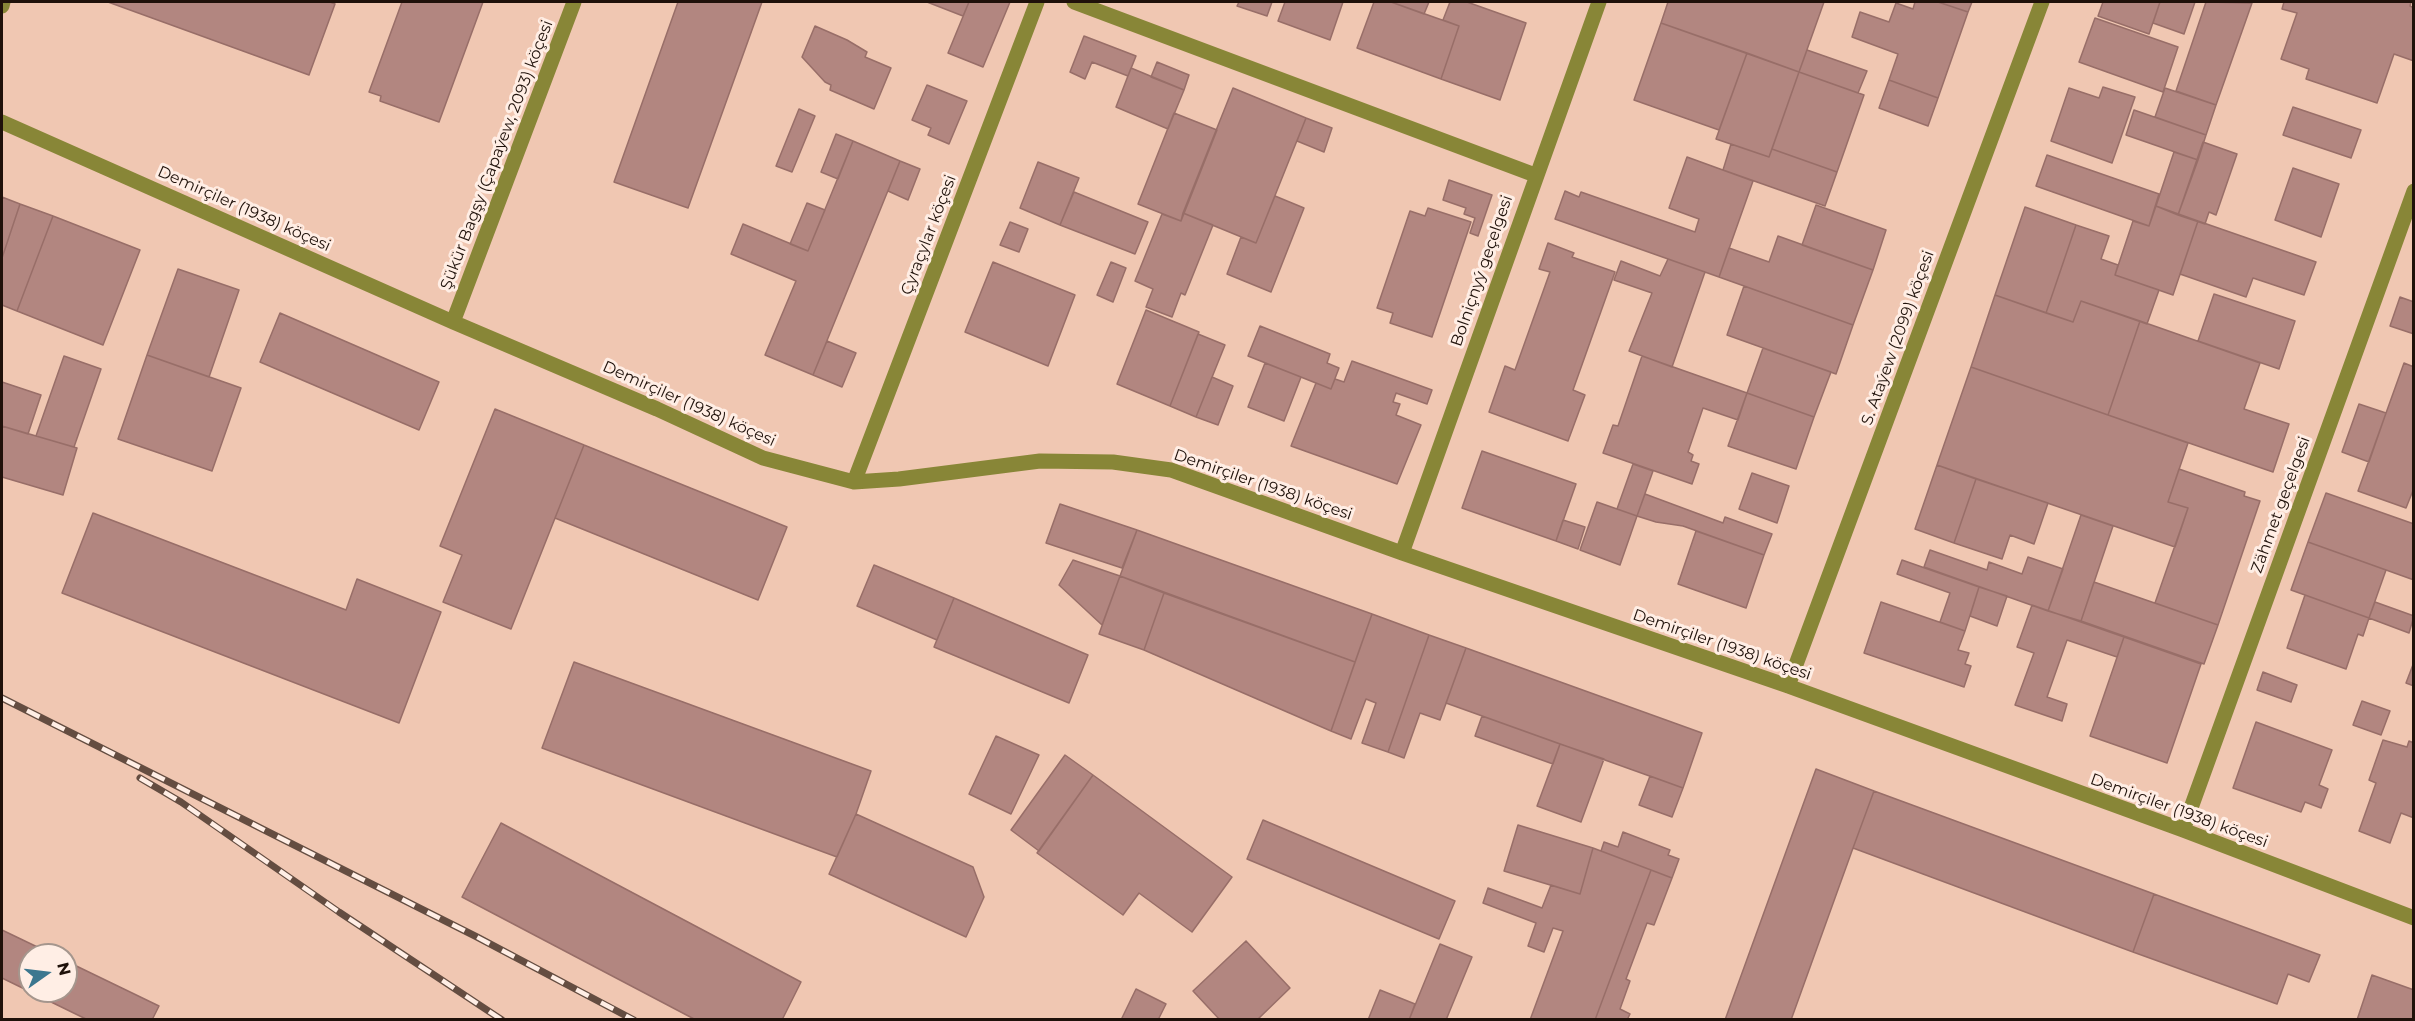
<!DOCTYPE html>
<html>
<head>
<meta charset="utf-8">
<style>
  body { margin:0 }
  #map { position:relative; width:2415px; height:1021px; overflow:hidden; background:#f0c7b2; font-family:Montserrat,sans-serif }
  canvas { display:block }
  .frame { position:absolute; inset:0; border:3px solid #1f110a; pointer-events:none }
  .north { position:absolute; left:18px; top:943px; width:60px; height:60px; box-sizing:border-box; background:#ffeee5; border:2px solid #a5968d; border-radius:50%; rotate:76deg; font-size:16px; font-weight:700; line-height:24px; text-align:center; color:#1f110a }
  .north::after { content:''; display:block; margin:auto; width:21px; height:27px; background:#3c778f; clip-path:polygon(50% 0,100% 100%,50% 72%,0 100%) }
</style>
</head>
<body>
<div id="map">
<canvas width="2415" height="1021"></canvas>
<div class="frame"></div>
<div class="north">N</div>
</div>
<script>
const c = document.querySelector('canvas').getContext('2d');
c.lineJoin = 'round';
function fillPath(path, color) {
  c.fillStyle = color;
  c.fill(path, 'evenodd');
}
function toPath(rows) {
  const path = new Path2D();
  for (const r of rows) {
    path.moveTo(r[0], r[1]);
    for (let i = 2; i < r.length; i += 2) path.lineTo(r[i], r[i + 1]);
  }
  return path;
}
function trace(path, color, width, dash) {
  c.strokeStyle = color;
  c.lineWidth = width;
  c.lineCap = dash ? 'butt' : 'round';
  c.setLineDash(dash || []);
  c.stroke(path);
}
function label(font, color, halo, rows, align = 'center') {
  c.font = font + ' Montserrat,sans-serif';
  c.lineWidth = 6;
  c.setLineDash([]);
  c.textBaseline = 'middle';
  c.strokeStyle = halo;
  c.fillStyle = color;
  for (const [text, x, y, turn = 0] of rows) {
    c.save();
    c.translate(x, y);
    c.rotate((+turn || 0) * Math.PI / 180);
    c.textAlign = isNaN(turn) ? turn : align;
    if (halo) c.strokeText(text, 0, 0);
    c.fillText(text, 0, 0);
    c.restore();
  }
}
const building = toPath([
  [108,2,330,2,335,4,309,75,108,2],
  [402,2,483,2,439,122,380,101,381,96,369,92,402,2],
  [678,2,762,2,688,208,614,182,678,2],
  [927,2,969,2,963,16,927,2],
  [969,2,1010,2,983,67,948,53,969,2],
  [1239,2,1272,2,1267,16,1237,6,1239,2],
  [1285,2,1343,2,1330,40,1278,21,1285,2],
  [1374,2,1391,2,1459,26,1441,79,1357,48,1374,2],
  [1391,2,1429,2,1424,14,1391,2],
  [1450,2,1467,2,1526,23,1500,100,1441,79,1459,26,1443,20,1450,2],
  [1668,2,1824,2,1799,72,1661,23,1668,2],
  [1915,2,1938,2,1968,12,1938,98,1889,80,1898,54,1852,37,1860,12,1889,22,1896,3,1913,9,1915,2],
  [1938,2,1972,2,1968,12,1938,2],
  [2103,2,2160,2,2149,34,2098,16,2103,2],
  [2160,2,2195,2,2184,34,2153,23,2160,2],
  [2206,2,2252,3,2216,105,2176,91,2206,2],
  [2284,2,2411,2,2410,6,2414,8,2414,61,2394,54,2377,103,2306,79,2309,69,2281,59,2297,13,2282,9,2284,2],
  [2095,18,2178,47,2163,92,2079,62,2095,18],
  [1661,23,1747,53,1719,130,1634,100,1661,23],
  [815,26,847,40,867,52,865,57,891,68,874,109,830,90,831,85,825,82,802,57,815,26],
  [1084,36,1136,56,1128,76,1092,62,1085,79,1070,72,1084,36],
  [1807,50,1867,71,1858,93,1799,72,1807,50],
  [1747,53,1799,72,1769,157,1716,139,1747,53],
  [1157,62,1189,75,1184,90,1151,77,1157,62],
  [1131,68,1184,90,1168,129,1116,107,1131,68],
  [1799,72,1864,95,1837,172,1772,149,1799,72],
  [1889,80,1938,98,1928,126,1879,108,1889,80],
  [927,85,967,101,949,144,928,135,931,128,912,120,927,85],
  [2103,87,2135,97,2112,163,2051,141,2069,88,2099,98,2103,87],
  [1233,88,1306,118,1256,243,1183,213,1233,88],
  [2165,88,2216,105,2206,135,2155,117,2165,88],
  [2293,107,2361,130,2351,158,2283,135,2293,107],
  [799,109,815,116,792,172,776,166,799,109],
  [2134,110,2206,135,2198,160,2126,135,2134,110],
  [1174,113,1217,130,1181,221,1138,204,1174,113],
  [1306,118,1332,128,1324,152,1297,141,1306,118],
  [836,134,853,141,838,179,821,172,836,134],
  [853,141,900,161,813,375,765,355,796,281,731,254,743,224,808,251,853,141],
  [2203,142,2237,154,2216,215,2209,212,2205,224,2178,215,2203,142],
  [1731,144,1769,157,1772,149,1837,172,1825,206,1723,170,1731,144],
  [2174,152,2198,160,2178,215,2156,206,2174,152],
  [2047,155,2159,194,2149,226,2036,186,2047,155],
  [1687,157,1753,181,1719,277,1555,219,1565,191,1579,197,1581,192,1695,232,1699,219,1669,208,1687,157],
  [900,161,920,169,908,200,888,191,900,161],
  [1038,162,1079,178,1060,225,1020,208,1038,162],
  [2293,168,2339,184,2321,237,2275,220,2293,168],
  [1449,180,1492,195,1478,236,1470,233,1475,218,1464,214,1466,208,1443,200,1449,180],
  [1074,192,1148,222,1135,254,1060,225,1074,192],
  [1275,196,1304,208,1271,292,1227,274,1241,237,1256,243,1275,196],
  [2,197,20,204,2,258,2,197],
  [807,203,825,210,808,251,790,244,807,203],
  [20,204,53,216,17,311,2,305,2,258,20,204],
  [1816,205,1886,230,1873,270,1802,245,1816,205],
  [2156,206,2198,221,2173,295,2115,275,2133,221,2149,226,2156,206],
  [2025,207,2076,225,2046,313,1995,295,2025,207],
  [1428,208,1471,222,1432,337,1390,323,1393,313,1377,308,1410,211,1425,216,1428,208],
  [1183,213,1213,225,1185,295,1181,293,1172,317,1146,307,1153,289,1135,281,1162,214,1181,221,1183,213],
  [53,216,140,250,103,345,17,311,53,216],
  [2198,221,2316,262,2304,295,2253,278,2246,297,2180,274,2198,221],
  [1010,222,1028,229,1019,252,1000,245,1010,222],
  [2076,225,2109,236,2101,259,2118,265,2115,275,2159,290,2147,324,2081,301,2073,322,2046,313,2076,225],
  [1778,236,1873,270,1853,325,1719,277,1729,248,1769,262,1778,236],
  [1548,243,1574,253,1572,257,1615,272,1573,390,1585,395,1568,441,1489,412,1505,366,1515,370,1550,272,1539,269,1548,243],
  [1668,259,1705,272,1672,367,1629,351,1652,293,1614,280,1621,261,1660,276,1668,259],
  [993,262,1075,295,1048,366,965,332,993,262],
  [1111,262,1126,268,1113,302,1097,295,1111,262],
  [178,269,239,290,209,377,147,355,178,269],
  [1744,286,1853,325,1836,374,1727,335,1744,286],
  [2214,294,2295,321,2279,369,2198,341,2214,294],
  [1995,295,2073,322,2081,301,2140,321,2108,415,1971,367,1995,295],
  [2400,297,2414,302,2414,334,2390,326,2400,297],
  [1146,310,1199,332,1170,406,1117,384,1146,310],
  [280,313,439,382,419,430,260,362,280,313],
  [2140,321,2260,363,2244,409,2289,424,2273,472,2108,415,2140,321],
  [1260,326,1330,354,1327,363,1339,368,1331,389,1248,356,1260,326],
  [1198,334,1225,345,1196,417,1170,406,1198,334],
  [827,341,856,353,842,387,813,375,827,341],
  [1763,348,1831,372,1814,417,1747,393,1763,348],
  [147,355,241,388,212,471,118,439,147,355],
  [64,356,101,369,74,447,36,436,64,356],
  [1642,356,1747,393,1738,420,1703,408,1688,452,1693,455,1691,461,1699,464,1692,484,1603,453,1613,425,1618,426,1642,356],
  [1352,361,1432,390,1427,404,1396,393,1393,402,1400,404,1396,415,1421,425,1397,484,1291,446,1316,383,1331,389,1335,379,1344,382,1352,361],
  [1265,363,1301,377,1284,421,1248,407,1265,363],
  [2404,363,2414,367,2414,488,2406,508,2358,491,2404,363],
  [1971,367,2188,443,2168,502,2188,508,2175,547,1937,465,1971,367],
  [1212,377,1233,386,1218,425,1196,417,1212,377],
  [2,382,41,395,28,434,2,426,2,382],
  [1747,393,1814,417,1796,469,1728,446,1747,393],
  [2359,404,2386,413,2369,462,2342,452,2359,404],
  [495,409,584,445,511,629,443,602,462,555,440,546,495,409],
  [2,426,77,448,63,495,2,477,2,426],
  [584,445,787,527,758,600,555,518,584,445],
  [1482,451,1576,484,1556,541,1462,508,1482,451],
  [1633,464,1653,471,1637,516,1617,509,1633,464],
  [1937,465,1976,479,1954,543,1915,529,1937,465],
  [2179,469,2245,492,2244,496,2260,501,2218,625,2155,603,2188,508,2168,502,2179,469],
  [1752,473,1789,486,1777,523,1739,509,1752,473],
  [1976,479,2048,503,2034,544,2010,535,2002,559,1954,543,1976,479],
  [2326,493,2414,524,2414,580,2308,542,2326,493],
  [1645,494,1723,523,1725,517,1772,534,1764,555,1683,526,1656,522,1637,516,1645,494],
  [1597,502,1637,516,1620,565,1580,550,1597,502],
  [1060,504,1137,530,1122,568,1046,543,1060,504],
  [93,513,346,610,357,579,441,612,399,723,62,593,93,513],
  [2081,515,2113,526,2081,621,2048,611,2081,515],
  [1563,520,1585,527,1578,549,1556,541,1563,520],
  [1137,530,1372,614,1355,662,1120,576,1137,530],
  [1696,531,1764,555,1746,608,1678,584,1696,531],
  [2308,542,2386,570,2369,618,2291,590,2308,542],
  [1930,550,1987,570,1989,562,2022,574,2028,557,2063,569,2048,611,1924,567,1930,550],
  [1073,560,1120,576,1102,625,1059,585,1073,560],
  [1902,560,1979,587,1965,631,1940,622,1950,593,1897,574,1902,560],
  [874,565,954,598,937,640,857,606,874,565],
  [1120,576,1164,593,1144,650,1099,634,1120,576],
  [2094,582,2218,625,2204,664,2081,621,2094,582],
  [1979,587,2007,596,1997,626,1970,616,1979,587],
  [1164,593,1355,662,1331,731,1144,650,1164,593],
  [2305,595,2369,618,2363,636,2358,634,2346,669,2287,648,2305,595],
  [954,598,1088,655,1069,703,934,647,954,598],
  [1881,602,1965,631,1958,650,1969,653,1965,664,1971,666,1964,687,1864,653,1881,602],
  [2375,602,2414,616,2409,633,2369,618,2375,602],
  [2032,605,2124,637,2117,657,2067,640,2047,697,2067,704,2062,721,2015,705,2034,653,2017,647,2032,605],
  [1372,614,1429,635,1388,752,1362,743,1376,703,1366,699,1351,739,1331,731,1372,614],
  [1429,635,1466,648,1440,720,1420,713,1404,758,1388,752,1429,635],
  [2124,637,2201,664,2167,763,2090,736,2124,637],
  [1466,648,1702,733,1683,788,1446,703,1466,648],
  [574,662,871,771,856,814,837,857,542,748,574,662],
  [2414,662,2414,686,2406,683,2414,662],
  [2263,672,2297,685,2291,702,2257,690,2263,672],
  [2362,701,2390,711,2381,735,2353,725,2362,701],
  [1482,716,1560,744,1553,764,1475,736,1482,716],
  [2256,722,2332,750,2319,785,2328,789,2321,808,2305,802,2301,812,2233,788,2256,722],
  [996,736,1039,755,1011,814,969,794,996,736],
  [2383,740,2407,747,2409,741,2414,743,2414,818,2401,813,2390,843,2359,831,2376,783,2369,780,2383,740],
  [1560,744,1604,759,1581,822,1537,806,1560,744],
  [1065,755,1093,775,1039,851,1011,830,1065,755],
  [1816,769,1874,791,1853,848,1791,1020,1725,1020,1816,769],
  [1093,775,1232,877,1192,932,1139,893,1123,915,1037,853,1093,775],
  [1650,776,1683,788,1672,817,1639,805,1650,776],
  [1874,791,2154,894,2133,952,1853,848,1874,791],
  [856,814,973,867,984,897,966,937,829,874,856,814],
  [1263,820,1455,901,1439,939,1247,859,1263,820],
  [501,823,801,982,782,1020,696,1020,462,897,501,823],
  [1518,825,1593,848,1580,894,1504,871,1518,825],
  [1623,832,1670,850,1668,855,1679,859,1672,878,1601,851,1604,842,1618,847,1623,832],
  [1593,848,1651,870,1595,1020,1530,1020,1563,931,1553,928,1544,952,1528,946,1536,923,1483,903,1488,888,1542,908,1551,885,1580,894,1593,848],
  [1651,870,1672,878,1654,925,1647,923,1626,979,1630,981,1620,1009,1630,1014,1627,1020,1595,1020,1651,870],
  [2154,894,2320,955,2309,982,2288,974,2277,1004,2133,952,2154,894],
  [2,930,54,955,30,955,30,991,66,991,66,961,159,1006,152,1020,88,1020,2,978,2,930],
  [1246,941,1290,988,1257,1020,1220,1020,1193,991,1246,941],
  [1440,944,1472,957,1446,1020,1409,1020,1440,944],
  [2372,975,2414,990,2414,1020,2357,1020,2372,975],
  [1136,989,1166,1004,1158,1020,1121,1020,1136,989],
  [1380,990,1415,1004,1409,1020,1368,1020,1380,990]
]);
fillPath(building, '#b28680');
trace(building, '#986e68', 1.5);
trace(toPath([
  [1074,2,1535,175],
  [2,6,3,2],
  [2,122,453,322,657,409,763,458,854,482,899,479,1040,461,1113,462,1171,470,1402,553,1788,686,2183,830,2414,918],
  [453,322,574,2],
  [854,482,1037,2],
  [1402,553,1599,2],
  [1788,686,2042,2],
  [2183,830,2414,191]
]), '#888637', 15);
const rail = toPath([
  [2,698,477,937,634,1020],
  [140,778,181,802,339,912,502,1020]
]);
trace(rail, '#644d41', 7);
trace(rail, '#ffeee5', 4.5, [14]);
label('16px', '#1f110a', '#ffeee5', [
  ["Şükür Bagşy (Çapaýew, 2093) köçesi",497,155,-69],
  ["Demirçiler (1938) köçesi",244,209,24],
  ["Çyraçylar köçesi",929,235,-69],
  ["Bolniçnyý geçelgesi",1482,271,-71],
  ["S. Ataýew (2099) köçesi",1898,338,-70],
  ["Demirçiler (1938) köçesi",689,404,24],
  ["Demirçiler (1938) köçesi",1263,485,19],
  ["Zähmet geçelgesi",2281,505,-70],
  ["Demirçiler (1938) köçesi",1722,645,19],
  ["Demirçiler (1938) köçesi",2179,811,20]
]);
</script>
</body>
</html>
